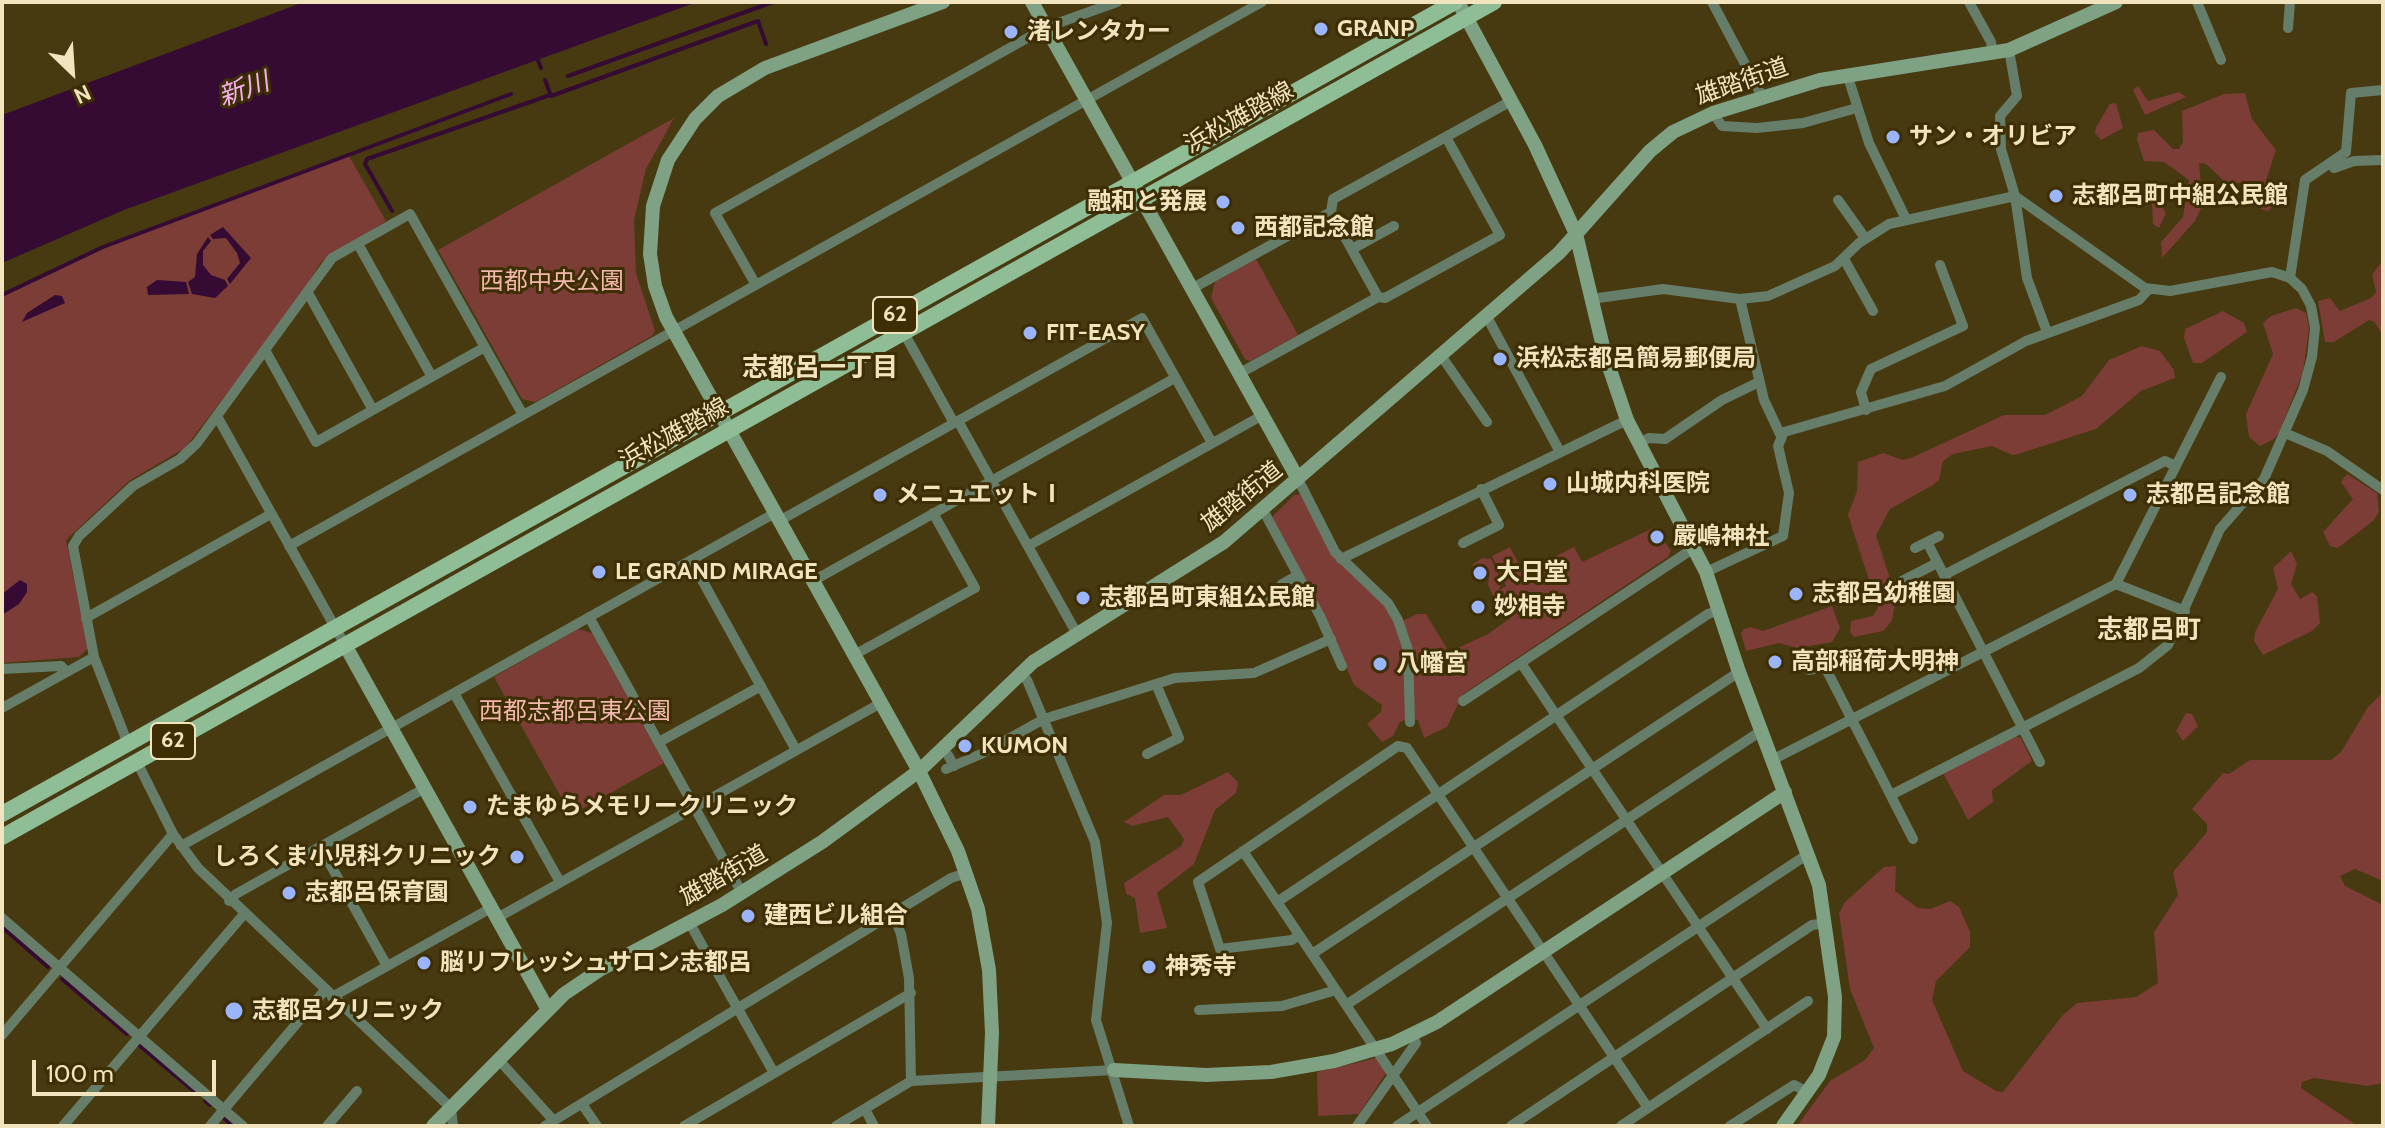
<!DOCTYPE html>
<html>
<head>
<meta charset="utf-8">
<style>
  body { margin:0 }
  #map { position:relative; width:2385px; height:1128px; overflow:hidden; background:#473910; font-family:Cabin,sans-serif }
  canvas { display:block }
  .frame { position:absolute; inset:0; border:4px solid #f3e4c0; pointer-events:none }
  .north { position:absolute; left:32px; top:32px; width:80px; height:80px; -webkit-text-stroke:6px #3d2e04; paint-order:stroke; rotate:155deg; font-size:22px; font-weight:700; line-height:32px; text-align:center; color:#f3e4c0 }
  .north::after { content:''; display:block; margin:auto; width:28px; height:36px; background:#f3e4c0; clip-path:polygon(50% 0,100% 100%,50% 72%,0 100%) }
  .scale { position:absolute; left:32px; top:1060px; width:184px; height:36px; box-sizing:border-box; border:4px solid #f3e4c0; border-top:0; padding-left:10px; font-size:24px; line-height:28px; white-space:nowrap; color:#f3e4c0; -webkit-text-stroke:6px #3d2e04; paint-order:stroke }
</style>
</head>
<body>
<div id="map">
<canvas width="2385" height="1128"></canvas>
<div class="frame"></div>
<div class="north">N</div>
<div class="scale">100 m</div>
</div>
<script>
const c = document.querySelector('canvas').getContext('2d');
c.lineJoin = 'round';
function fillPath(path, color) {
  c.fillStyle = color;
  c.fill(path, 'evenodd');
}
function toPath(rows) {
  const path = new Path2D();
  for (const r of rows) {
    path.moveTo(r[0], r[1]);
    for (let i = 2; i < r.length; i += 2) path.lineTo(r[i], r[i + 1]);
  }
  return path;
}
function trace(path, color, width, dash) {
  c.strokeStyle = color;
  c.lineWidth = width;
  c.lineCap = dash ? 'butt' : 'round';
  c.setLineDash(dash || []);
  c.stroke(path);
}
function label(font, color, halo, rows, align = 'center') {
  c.font = font + ' Cabin,"Noto Sans JP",sans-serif';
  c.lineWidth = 6;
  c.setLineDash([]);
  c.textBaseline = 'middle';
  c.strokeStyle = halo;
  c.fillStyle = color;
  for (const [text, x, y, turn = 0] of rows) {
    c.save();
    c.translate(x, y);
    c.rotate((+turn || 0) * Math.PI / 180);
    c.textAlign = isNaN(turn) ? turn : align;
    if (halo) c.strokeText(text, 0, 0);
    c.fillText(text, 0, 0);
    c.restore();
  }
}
fillPath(toPath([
  [2138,86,2148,101,2179,92,2186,97,2145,115,2133,90],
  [2245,93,2252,119,2276,150,2266,180,2276,204,2268,211,2261,209,2242,183,2225,182,2206,164,2199,163,2203,204,2195,221,2162,258,2161,242,2183,217,2189,180,2164,162,2144,161,2137,140,2138,133,2154,130,2173,149,2179,149,2183,142,2182,111,2224,94],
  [2116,103,2123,128,2101,140,2095,133,2096,127,2110,104],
  [674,118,646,169,634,220,636,273,655,331,652,336,535,402,522,399,438,250],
  [349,156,386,221,321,262,294,306,185,448,129,481,66,540,88,648,79,657,2,663,2,296,104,248],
  [2156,195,2166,213,2159,228,2153,224,2152,201],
  [1256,259,1298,335,1250,361,1245,359,1211,298,1215,282],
  [2383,260,2383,337,2375,322,2369,320,2334,342,2325,342,2318,301,2330,298,2340,311,2371,298,2376,292,2372,275],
  [2296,308,2306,313,2309,329,2303,372,2279,433,2274,439,2260,446,2249,437,2246,414,2273,354,2263,323,2271,316],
  [2223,311,2244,323,2247,332,2202,363,2193,363,2184,338,2185,329],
  [2142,346,2160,351,2174,370,2175,378,2141,391,2096,429,2018,454,2012,455,1992,446,1953,454,1943,461,1939,480,1933,485,1890,509,1876,535,1896,598,1892,621,1883,631,1854,637,1850,632,1851,621,1873,616,1878,608,1848,515,1857,491,1858,462,1883,453,1903,460,1911,458,2004,415,2045,415,2082,396,2109,360],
  [2347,474,2377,493,2379,512,2373,521,2338,548,2330,546,2323,532,2353,499,2341,482],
  [1301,494,1328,546,1402,621,1417,614,1426,614,1449,652,1488,634,1512,617,1506,606,1503,617,1494,615,1497,604,1488,585,1489,575,1483,564,1471,566,1482,558,1491,559,1502,582,1498,591,1506,586,1492,556,1510,547,1523,572,1574,547,1582,562,1655,527,1671,551,1668,557,1463,694,1447,727,1424,738,1418,720,1406,720,1400,722,1393,736,1382,742,1367,724,1381,712,1382,705,1354,685,1323,615,1271,518,1294,495],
  [2291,551,2297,564,2291,584,2300,599,2312,592,2317,596,2320,623,2312,631,2263,655,2254,641,2255,632,2278,589,2273,568],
  [1832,606,1840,628,1832,642,1797,648,1779,643,1746,651,1741,633,1744,629,1751,627,1763,631],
  [578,629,592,633,664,763,571,815,494,677],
  [2383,692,2383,881,2355,869,2340,876,2345,886,2383,905,2383,1083,2368,1086,2314,1078,2302,1082,2301,1088,2358,1126,1797,1126,1830,1081,1865,1060,1874,1048,1850,989,1839,913,1845,902,1884,867,1896,866,1895,891,1918,908,1930,909,1950,901,1959,907,1970,932,1970,947,1936,981,1932,1000,1963,1071,1996,1091,2003,1092,2062,1016,2077,1003,2136,997,2158,983,2154,932,2178,895,2173,872,2207,832,2207,824,2192,809,2223,773,2229,774,2250,760,2331,760,2341,752,2368,707],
  [2186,713,2192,714,2198,726,2183,741,2176,731],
  [2015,736,2021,738,2032,761,1992,790,1993,802,1968,820,1943,773],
  [1228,772,1238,782,1236,793,1215,810,1194,864,1157,893,1167,928,1140,933,1135,898,1126,894,1124,883,1181,846,1184,839,1168,817,1132,826,1124,822,1164,795,1181,795],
  [1376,1058,1386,1073,1359,1114,1318,1116,1317,1072]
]), '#7b3d35');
fillPath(toPath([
  [304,2,697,2,124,210,2,263,2,115],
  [223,227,251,258,230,284,227,279,240,263,237,253,226,238,213,239,210,235],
  [208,237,211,241,203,251,203,265,211,275,225,280,228,286,215,298,192,294,188,282,195,277,197,254],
  [157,280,186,282,189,294,148,295,147,287],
  [55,295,62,296,65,303,22,322,27,313],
  [20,580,27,584,27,592,19,604,2,615,2,594]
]), '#350b34');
trace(toPath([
  [536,55,541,68],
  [568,76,773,2],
  [545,80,551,96,758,21,766,44],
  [392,211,365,164,367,159,550,95],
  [2,295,103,247,511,94],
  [2,927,48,967],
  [62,979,127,1034],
  [139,1045,195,1092],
  [205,1101,210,1105],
  [225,1119,233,1126]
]), '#350b34', 4);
trace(toPath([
  [1712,2,1762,96],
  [1969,2,1991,42,1993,53],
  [2197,2,2221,60],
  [2288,28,2290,2],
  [2009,50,2017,96,2000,116,2001,149,2015,196,2027,278,2047,332],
  [1847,74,1869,143,1905,217],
  [1713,113,1722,126,1757,128,1803,123,1857,108],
  [2334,168,2354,161,2383,160],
  [1838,200,1865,238],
  [358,244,432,377],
  [1352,249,1394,226],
  [1844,259,1873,311],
  [2290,278,2305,180,2346,152,2351,93,2383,90],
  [756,285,715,213,1047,27,1117,2],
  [1193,288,1331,212],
  [308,293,373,410],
  [1378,297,1385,298,1500,235,1446,137],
  [1591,299,1663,289,1740,299,1768,296,1835,266,1859,243,1889,224,2015,196,2145,288,2170,291,2272,272,2290,278,2302,289,2311,306,2315,328,2312,357,2303,390,2264,479,2220,529,2168,645,2139,668,1891,795],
  [1740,299,1764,400,1781,436],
  [1487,317,1559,450],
  [904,333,954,423],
  [265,350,316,442,485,347],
  [1442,357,1487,422],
  [1240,373,1378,297,1331,212,1333,199,1511,101],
  [1866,410,1861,392,1871,369,1963,326,1940,265],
  [218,418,345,645],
  [958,421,1077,634],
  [2285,433,2327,451,2383,490],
  [1638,443,1649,438,1665,439,1722,400,1759,382],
  [1298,479,1335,552,1388,603,1398,620,1408,650,1410,722],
  [1263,510,1320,616,1342,666],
  [779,521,1142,318,1212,443],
  [1927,542,2040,762],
  [1463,543,1499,525,1481,489],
  [289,546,1262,2],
  [1028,546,1263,415],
  [1915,548,1939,536],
  [1341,559,1627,420],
  [691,560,796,750],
  [1706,572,1783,536,1789,493,1778,446,1784,432,1945,386,2026,341,2139,300,2149,289],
  [1944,575,2165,461,2176,466],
  [813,581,1175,378],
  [1898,583,1937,563],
  [2116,584,2185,611],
  [1264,603,1273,599,1282,584,1298,575],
  [589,617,742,893],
  [86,618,271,514],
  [854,655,975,588,933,513],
  [1521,663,1767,1029],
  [1825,667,1913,839],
  [2,669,61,666,67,672],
  [1809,670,1836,665],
  [1020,673,1027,680,1095,842,1107,923,1096,1020,1129,1126],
  [454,693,560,882],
  [1463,701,1694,548],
  [2,708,94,657],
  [659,742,761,686],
  [128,744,94,657,73,546,79,536,133,486,180,459,197,443,332,258,410,214,523,415],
  [1147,754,1179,738,1156,684],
  [948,755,954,766],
  [1772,760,2116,584,2221,377],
  [137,762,173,834,198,868,451,1108,453,1126],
  [946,769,981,754,1044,719,1175,678,1254,673,1331,639],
  [181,846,775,513],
  [320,846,387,966],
  [1243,851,1427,1126],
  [229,901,236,894,425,788],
  [1277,902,1708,614,1720,610],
  [893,914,901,934,909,978,911,1081],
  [2,918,243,1126],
  [497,918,881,703],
  [689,922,774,1073],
  [1299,935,1292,940,1220,949,1198,882,1398,746,1407,748,1648,1108],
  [1312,954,1739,672],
  [332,997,491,908],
  [1346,1005,1761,731],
  [1199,1010,1282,1006,1336,990],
  [2,1035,173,834],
  [498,1059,554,1121],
  [582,1104,597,1126],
  [866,1111,874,1126],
  [63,1126,244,914],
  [210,1126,325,990],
  [327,1126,357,1091],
  [545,1126,951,878,967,873],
  [684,1126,911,993],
  [836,1126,911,1081,1114,1070],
  [1357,1126,1416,1043,1412,1036],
  [1397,1126,1808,854],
  [1511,1126,1812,925,1826,923],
  [1621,1126,1808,1001],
  [1730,1126,1794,1085,1807,1092]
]), '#667d69', 10);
trace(toPath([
  [943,2,765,68,718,96,695,119,668,160,653,206,650,254,655,286,666,317,919,771,958,851,978,909,989,970,992,1033,988,1126],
  [1032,2,1298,479],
  [1458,2,1535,145,1576,234,1605,355,1627,420,1706,572,1738,669,1819,885,1835,997,1834,1037,1819,1075,1783,1126],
  [345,645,547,1008],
  [1114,1070,1206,1075,1271,1072,1334,1061,1392,1044,1437,1022,1785,792],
  [433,1126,564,994,601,969,722,905,822,842,919,771,1033,662,1224,542,1559,253,1650,151,1673,132,1713,113,1820,80,2009,50,2116,2]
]), '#7ea283', 14);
trace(toPath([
  [2,814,1455,2],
  [2,837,1494,2]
]), '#8fbe96', 16);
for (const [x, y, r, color] of [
  [1321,29,8,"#9bb5fd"],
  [1011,32,8,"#9bb5fd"],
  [1893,137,8,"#9bb5fd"],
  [2056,196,8,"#9bb5fd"],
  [1223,202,8,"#9bb5fd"],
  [1238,228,8,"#9bb5fd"],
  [1030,333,8,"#9bb5fd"],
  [1500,359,8,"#9bb5fd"],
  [1550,484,8,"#9bb5fd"],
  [880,495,8,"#9bb5fd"],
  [2130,495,8,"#9bb5fd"],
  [1657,537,8,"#9bb5fd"],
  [599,572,8,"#9bb5fd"],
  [1480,573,8,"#9bb5fd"],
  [1796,594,8,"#9bb5fd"],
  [1083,598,8,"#9bb5fd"],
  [1478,607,8,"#9bb5fd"],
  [1775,662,8,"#9bb5fd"],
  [1380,664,8,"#9bb5fd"],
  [965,746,8,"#9bb5fd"],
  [470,807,8,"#9bb5fd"],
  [517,857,8,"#9bb5fd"],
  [289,893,8,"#9bb5fd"],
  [748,916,8,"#9bb5fd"],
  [424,963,8,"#9bb5fd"],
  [1149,967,8,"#9bb5fd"],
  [234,1011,10,"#9bb5fd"]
]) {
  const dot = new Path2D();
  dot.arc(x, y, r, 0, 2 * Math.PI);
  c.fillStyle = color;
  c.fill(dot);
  trace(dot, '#3d2e04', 3);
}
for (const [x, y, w] of [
  [895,315,44],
  [173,741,44]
]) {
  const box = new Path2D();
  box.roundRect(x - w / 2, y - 18, w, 36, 6);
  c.fillStyle = '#3d2e04';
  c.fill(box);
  trace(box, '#f3e4c0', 2);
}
label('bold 22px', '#f3e4c0', null, [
  ["62",895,315],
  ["62",173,741]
]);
label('bold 24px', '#f3e4c0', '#3d2e04', [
  ["GRANP",1337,29],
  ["渚レンタカー",1027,32],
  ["サン・オリビア",1909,137],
  ["志都呂町中組公民館",2072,196],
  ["融和と発展",1207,202,"right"],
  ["西都記念館",1254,228],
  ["FIT-EASY",1046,333],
  ["浜松志都呂簡易郵便局",1516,359],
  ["山城内科医院",1566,484],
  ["メニュエットⅠ",896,495],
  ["志都呂記念館",2146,495],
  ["嚴嶋神社",1673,537],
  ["LE GRAND MIRAGE",615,572],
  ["大日堂",1496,573],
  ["志都呂幼稚園",1812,594],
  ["志都呂町東組公民館",1099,598],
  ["妙相寺",1494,607],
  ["高部稲荷大明神",1791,662],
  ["八幡宮",1396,664],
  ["KUMON",981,746],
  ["たまゆらメモリークリニック",486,807],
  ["しろくま小児科クリニック",501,857,"right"],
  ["志都呂保育園",305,893],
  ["建西ビル組合",764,916],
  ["脳リフレッシュサロン志都呂",440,963],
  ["神秀寺",1165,967],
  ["志都呂クリニック",252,1011]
], 'left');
label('24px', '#f3e4c0', '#3d2e04', [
  ["雄踏街道",1742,82,-19],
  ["浜松雄踏線",1239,118,-29],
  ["浜松雄踏線",674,434,-29],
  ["雄踏街道",1242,497,-39],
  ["雄踏街道",724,876,-30]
]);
label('24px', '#f3b7ae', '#3d2e04', [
  ["西都中央公園",552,282],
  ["西都志都呂東公園",575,712]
]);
label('italic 26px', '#f7b0f2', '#3d2e04', [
  ["新川",244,90,-20]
]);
label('bold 26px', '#f3e4c0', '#3d2e04', [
  ["志都呂一丁目",820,368],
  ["志都呂町",2149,630]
]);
</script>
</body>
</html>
